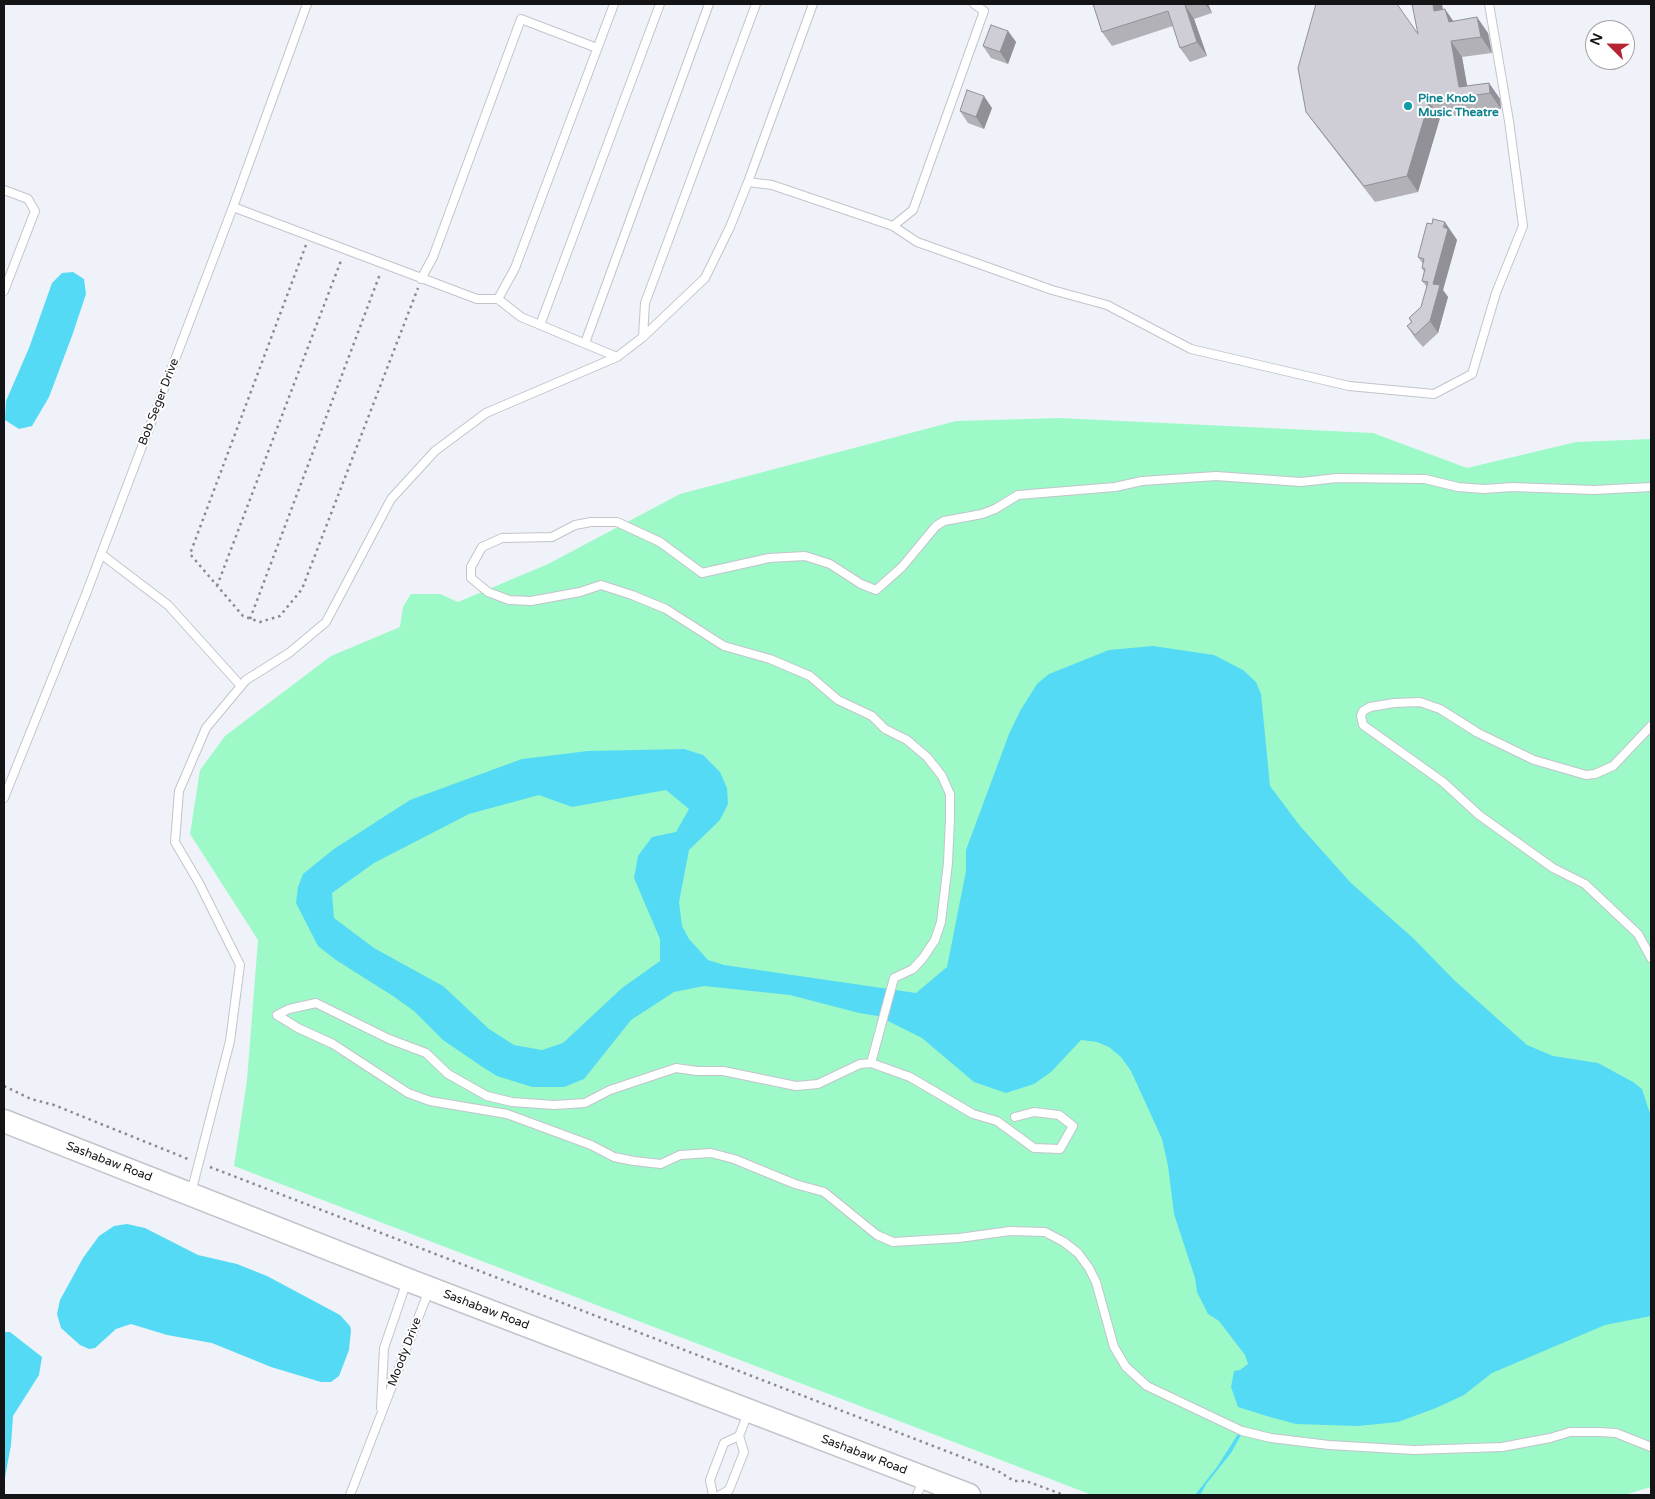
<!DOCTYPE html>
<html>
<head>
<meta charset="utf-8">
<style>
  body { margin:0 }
  #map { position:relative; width:1655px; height:1499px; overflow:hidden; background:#f0f2fa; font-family:"Varela Round",sans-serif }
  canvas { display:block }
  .frame { position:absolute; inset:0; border:5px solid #141417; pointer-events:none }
  .north { position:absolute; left:1585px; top:20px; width:50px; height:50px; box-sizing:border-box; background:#fff; border:1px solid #a1a1a2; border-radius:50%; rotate:293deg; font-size:14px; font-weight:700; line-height:20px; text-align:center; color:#141417 }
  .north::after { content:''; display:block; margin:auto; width:18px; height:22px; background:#b52433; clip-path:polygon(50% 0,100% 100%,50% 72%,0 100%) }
</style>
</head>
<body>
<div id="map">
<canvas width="1655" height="1499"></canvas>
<div class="frame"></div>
<div class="north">N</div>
</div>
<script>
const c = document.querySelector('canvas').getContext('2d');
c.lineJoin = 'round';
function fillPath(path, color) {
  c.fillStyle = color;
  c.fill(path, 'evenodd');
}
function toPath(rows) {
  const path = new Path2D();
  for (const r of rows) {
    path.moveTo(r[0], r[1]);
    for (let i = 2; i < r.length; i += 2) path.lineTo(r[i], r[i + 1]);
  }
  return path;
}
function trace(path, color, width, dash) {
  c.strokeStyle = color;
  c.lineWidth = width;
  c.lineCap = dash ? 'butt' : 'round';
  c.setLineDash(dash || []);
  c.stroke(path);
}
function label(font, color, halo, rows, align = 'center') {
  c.font = font + ' "Varela Round",sans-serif';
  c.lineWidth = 4;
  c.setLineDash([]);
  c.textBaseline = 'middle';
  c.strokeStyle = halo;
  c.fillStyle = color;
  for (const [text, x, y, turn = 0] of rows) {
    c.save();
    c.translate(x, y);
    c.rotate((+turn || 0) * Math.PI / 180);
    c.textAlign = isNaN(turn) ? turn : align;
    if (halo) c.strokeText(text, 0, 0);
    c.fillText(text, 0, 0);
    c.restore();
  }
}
fillPath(toPath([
  [1060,418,1373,433,1467,468,1576,442,1651,439,1651,1487,1624,1495,1092,1495,234,1166,247,1080,258,940,190,834,200,770,225,736,331,656,400,627,403,607,411,594,440,594,458,602,548,564,680,494,956,421]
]), '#9ef9c8');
fillPath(toPath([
  [73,272,84,279,86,294,72,336,49,397,32,426,19,429,5,420,6,401,29,348,52,283,62,273],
  [1153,646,1214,655,1243,670,1256,682,1261,694,1270,786,1300,826,1351,883,1413,938,1454,980,1527,1045,1553,1056,1598,1063,1633,1082,1642,1089,1651,1117,1651,1316,1605,1325,1492,1373,1464,1395,1436,1408,1398,1422,1358,1426,1296,1424,1270,1417,1238,1407,1231,1387,1234,1371,1240,1370,1248,1364,1245,1355,1219,1321,1208,1314,1197,1292,1195,1278,1174,1214,1168,1166,1162,1139,1131,1071,1121,1057,1109,1047,1097,1042,1081,1040,1051,1072,1034,1084,1006,1093,974,1082,922,1038,878,1016,859,1013,790,995,704,986,674,992,631,1020,584,1079,564,1087,532,1087,497,1076,481,1066,443,1040,414,1011,393,996,336,960,318,946,296,903,298,887,303,874,334,849,410,800,522,759,588,751,684,749,703,755,720,772,727,788,728,804,720,820,689,850,679,902,682,926,689,939,708,960,724,965,916,993,947,967,966,871,966,850,1009,734,1020,711,1037,684,1049,674,1109,650],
  [666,790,689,809,676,832,652,837,638,856,634,878,660,939,660,961,622,988,563,1043,542,1050,514,1045,489,1029,443,986,374,948,334,918,332,893,374,863,469,814,539,795,572,807],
  [127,1224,145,1228,198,1255,237,1264,267,1276,340,1315,350,1326,351,1330,349,1350,339,1376,331,1382,321,1382,271,1367,212,1343,167,1335,131,1324,116,1329,95,1348,89,1349,80,1345,61,1328,57,1314,60,1300,83,1258,99,1236,114,1226],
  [4,1332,10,1332,42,1357,39,1375,13,1416,11,1445,4,1483],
  [1238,1434,1241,1435,1231,1453,1207,1483,1200,1495,1195,1495,1217,1467]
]), '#54daf5');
const lane = toPath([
  [748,182,772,185,893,226,913,210,984,11,974,4],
  [4,190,28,199,35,211,4,291],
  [233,207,477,299,498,299,515,268,614,4],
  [893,226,917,242,1052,290,1107,305,1191,349,1349,386,1434,394,1472,374,1496,293,1523,226,1509,121,1489,4],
  [421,279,433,257,521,19,597,48],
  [498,299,521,317,617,357],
  [540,325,660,4],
  [643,337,645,303,756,4],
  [585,343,709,4],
  [101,554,168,605,241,686],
  [1651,726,1613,766,1595,774,1586,775,1534,760,1478,733,1440,709,1420,702,1394,703,1370,707,1363,711,1361,716,1363,725,1443,782,1479,815,1553,868,1585,884,1638,934,1651,958],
  [4,798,86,594,233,207,307,4],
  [871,1063,894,978,913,969,923,958,935,940,941,922,948,863,950,819,950,794,942,776,927,757,907,740,885,729,872,716,838,700,810,676,770,659,724,646,666,609,632,595,601,585,580,592,531,601,509,600,488,592,471,578,471,567,482,547,502,538,552,537,575,525,591,522,617,522,660,542,702,573,769,558,805,556,830,564,861,584,876,590,902,567,936,526,944,521,982,514,995,509,1018,495,1115,487,1142,481,1216,476,1301,482,1337,478,1425,479,1458,487,1484,489,1512,487,1594,490,1651,487],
  [1015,1117,1034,1112,1059,1115,1073,1126,1060,1149,1034,1148,997,1121,973,1114,910,1077,871,1063,860,1064,818,1084,796,1086,723,1071,697,1071,676,1068,610,1090,585,1103,554,1105,512,1102,487,1096,448,1074,426,1053,389,1039,316,1003,289,1009,277,1015,298,1028,333,1044,408,1093,430,1101,507,1114,591,1145,614,1157,634,1161,661,1164,680,1155,711,1153,734,1159,795,1184,824,1192,877,1235,893,1242,959,1238,1010,1231,1045,1232,1064,1242,1078,1253,1089,1268,1096,1282,1114,1347,1126,1367,1147,1386,1242,1431,1271,1438,1329,1445,1414,1450,1502,1447,1550,1438,1570,1432,1599,1432,1616,1433,1651,1447],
  [191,1193,230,1041,240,965,199,883,175,842,179,791,206,728,246,680,289,653,326,622,391,499,435,451,486,413,617,357,643,337,705,278,730,227,748,182,813,4],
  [381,1408,384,1348,407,1281],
  [739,1436,748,1413],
  [350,1495,429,1290],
  [713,1495,710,1480,724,1443,739,1436,744,1452,729,1490,720,1495],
  [917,1495,923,1480]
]);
const secondary = toPath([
  [4,1121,408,1280,969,1495]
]);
trace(lane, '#c2c4cc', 10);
trace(secondary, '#c2c4cc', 25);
trace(toPath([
  [306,245,190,554,243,616,260,622,280,616,302,589,418,288],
  [217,586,342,258],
  [250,619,380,274],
  [4,1086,31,1099,54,1105,188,1159],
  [210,1167,998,1471,1014,1481,1026,1481,1064,1495]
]), '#8a8b91', 2.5, [2.5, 4]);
trace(lane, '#fff', 8);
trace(secondary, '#fff', 22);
fillPath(toPath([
  [1093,4,1208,4,1212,13,1194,19,1207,56,1190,62,1180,48,1173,26,1112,46,1102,32],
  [1412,4,1442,4,1443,10,1453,21,1488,33,1492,53,1462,57,1467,86,1489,83,1500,99,1501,109,1440,118,1418,192,1375,202,1317,127,1306,112,1418,34],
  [1008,31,1016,42,1008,64,991,58,983,46],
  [992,108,984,129,968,123,960,111],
  [1453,234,1457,240,1443,290,1448,297,1438,333,1423,347,1415,338,1407,326,1411,322,1409,318,1421,307,1427,287,1422,281,1424,272,1422,268,1423,264,1418,257]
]), '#b2b1b8');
fillPath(toPath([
  [1205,4,1208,4,1212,13],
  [1433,4,1442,4,1445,26,1434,11],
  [1185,5,1194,19,1207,56,1197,42],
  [1445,9,1456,25,1449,22],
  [1477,17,1488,33,1492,53,1481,37],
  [1008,31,1016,42,1008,64,1000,52],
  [1451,41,1462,57,1469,96,1459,87],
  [1489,83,1500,99,1501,109,1490,93],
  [984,96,992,108,984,129,976,117],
  [1429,102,1440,118,1418,192,1407,176],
  [1445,222,1457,240,1443,290,1448,297,1438,333,1430,321,1433,284]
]), '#919096');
const building = toPath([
  [1093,4,1189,4,1185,5,1197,42,1180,48,1168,11,1102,32,1093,4],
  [1316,4,1397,4,1418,34,1412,4,1433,4,1434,11,1445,9,1449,22,1477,17,1481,37,1451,41,1459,87,1489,83,1490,93,1429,102,1407,176,1364,186,1306,112,1298,68,1316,4],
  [991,25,1008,31,1000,52,983,46,991,25],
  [967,90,984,96,976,117,960,111,967,90],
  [1433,219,1445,222,1443,227,1448,229,1433,284,1440,285,1430,321,1415,335,1407,326,1412,322,1409,318,1421,307,1428,282,1422,281,1425,269,1422,268,1424,259,1418,257,1427,223,1432,224,1433,219]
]);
fillPath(building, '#cfced6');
trace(building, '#919096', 1);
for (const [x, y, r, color] of [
  [1408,106,5,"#0f9aa8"]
]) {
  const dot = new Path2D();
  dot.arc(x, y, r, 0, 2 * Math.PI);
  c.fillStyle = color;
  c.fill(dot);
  trace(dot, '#fff', 2);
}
label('bold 12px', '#0d838f', '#fff', [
  ["Pine Knob",1418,99],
  ["Music Theatre",1418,113]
], 'left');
label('12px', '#141417', '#fff', [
  ["Bob Seger Drive",159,402,-69],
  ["Sashabaw Road",109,1162,21],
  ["Sashabaw Road",486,1310,21],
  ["Moody Drive",405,1352,-69],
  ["Sashabaw Road",864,1455,21]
]);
</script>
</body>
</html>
